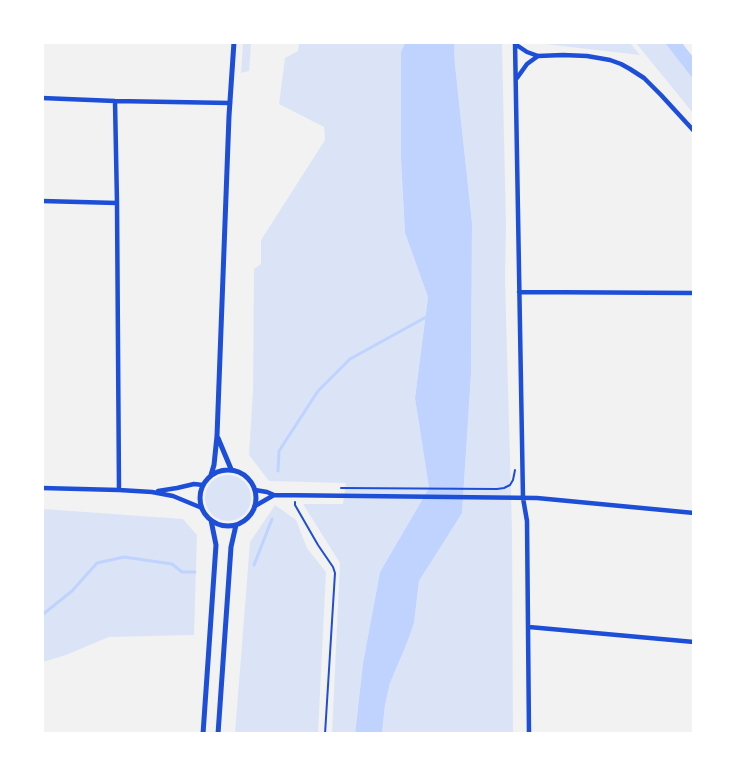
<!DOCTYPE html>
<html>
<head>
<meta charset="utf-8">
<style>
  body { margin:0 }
  #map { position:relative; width:736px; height:776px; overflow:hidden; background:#f2f2f2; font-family:Overpass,sans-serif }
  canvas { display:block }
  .frame { position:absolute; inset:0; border:44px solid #fff; pointer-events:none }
</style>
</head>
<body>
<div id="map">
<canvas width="736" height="776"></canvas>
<div class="frame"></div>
</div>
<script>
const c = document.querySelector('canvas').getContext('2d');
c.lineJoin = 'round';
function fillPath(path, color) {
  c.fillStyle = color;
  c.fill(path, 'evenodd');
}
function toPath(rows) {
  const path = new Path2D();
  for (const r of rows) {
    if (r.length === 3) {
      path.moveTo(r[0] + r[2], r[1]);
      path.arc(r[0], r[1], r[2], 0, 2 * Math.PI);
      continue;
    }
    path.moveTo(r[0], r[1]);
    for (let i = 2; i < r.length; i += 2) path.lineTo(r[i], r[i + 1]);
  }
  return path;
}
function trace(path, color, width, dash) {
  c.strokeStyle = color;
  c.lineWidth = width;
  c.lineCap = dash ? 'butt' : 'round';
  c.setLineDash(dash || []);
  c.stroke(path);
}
fillPath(toPath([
  [243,43,251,43,249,71,241,73],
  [299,43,405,43,401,52,401,160,405,233,428,297,415,398,429,488,380,572,363,663,355,733,332,733,340,563,303,504,343,504,346,483,269,481,249,455,253,390,254,269,261,264,261,240,325,140,324,127,279,104,285,58,298,51],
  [454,43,502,43,506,226,505,279,512,530,513,733,382,734,385,705,390,683,407,643,414,623,419,581,462,512,471,374,472,223,455,65],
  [536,43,630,43,640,55],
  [636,43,665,43,693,79,693,113],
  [228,498,23],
  [275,505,296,520,307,548,326,572,318,733,235,733,250,542],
  [43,509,183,519,197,535,194,635,109,637,66,655,43,662]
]), '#dbe4f7');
fillPath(toPath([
  [405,43,454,43,455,65,472,223,471,374,462,513,419,581,414,623,407,643,390,683,385,705,382,733,355,734,363,663,380,572,429,488,415,398,428,297,405,233,401,160,401,52],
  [665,43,682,43,693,57,693,79]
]), '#bfd3fe');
trace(toPath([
  [278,471,279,451,318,391,350,359,428,316],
  [254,565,272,519],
  [42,615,72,591,97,563,124,557,172,564,182,572,195,572]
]), '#bfd3fe', 3);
trace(toPath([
  [341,488,497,489,504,488,510,485,513,480,515,470],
  [295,502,295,505,318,545,333,567,335,573,325,734]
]), '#1d4ed8', 2);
trace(toPath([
  [515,42,523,498,527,521,529,734],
  [515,44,527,52,538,56,563,55,587,56,610,60,621,64,630,69,644,78,661,95,694,131],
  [517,78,527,64,538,56],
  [42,98,115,101,230,103],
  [115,101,117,203,119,490],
  [42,201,117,203],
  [519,292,694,293],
  [42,488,119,490,152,492,173,496,202,508],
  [255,490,267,492,274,495,537,498,694,513],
  [158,491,177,488,194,484,203,485],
  [255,506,274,495],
  [529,627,694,642]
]), '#1d4ed8', 4.5);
trace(toPath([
  [218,438,231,469],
  [228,498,28],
  [211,475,214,465,217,436,229,116,234,42],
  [203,734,216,545,211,520],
  [218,734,231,547,236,525]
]), '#1d4ed8', 5);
</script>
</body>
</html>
